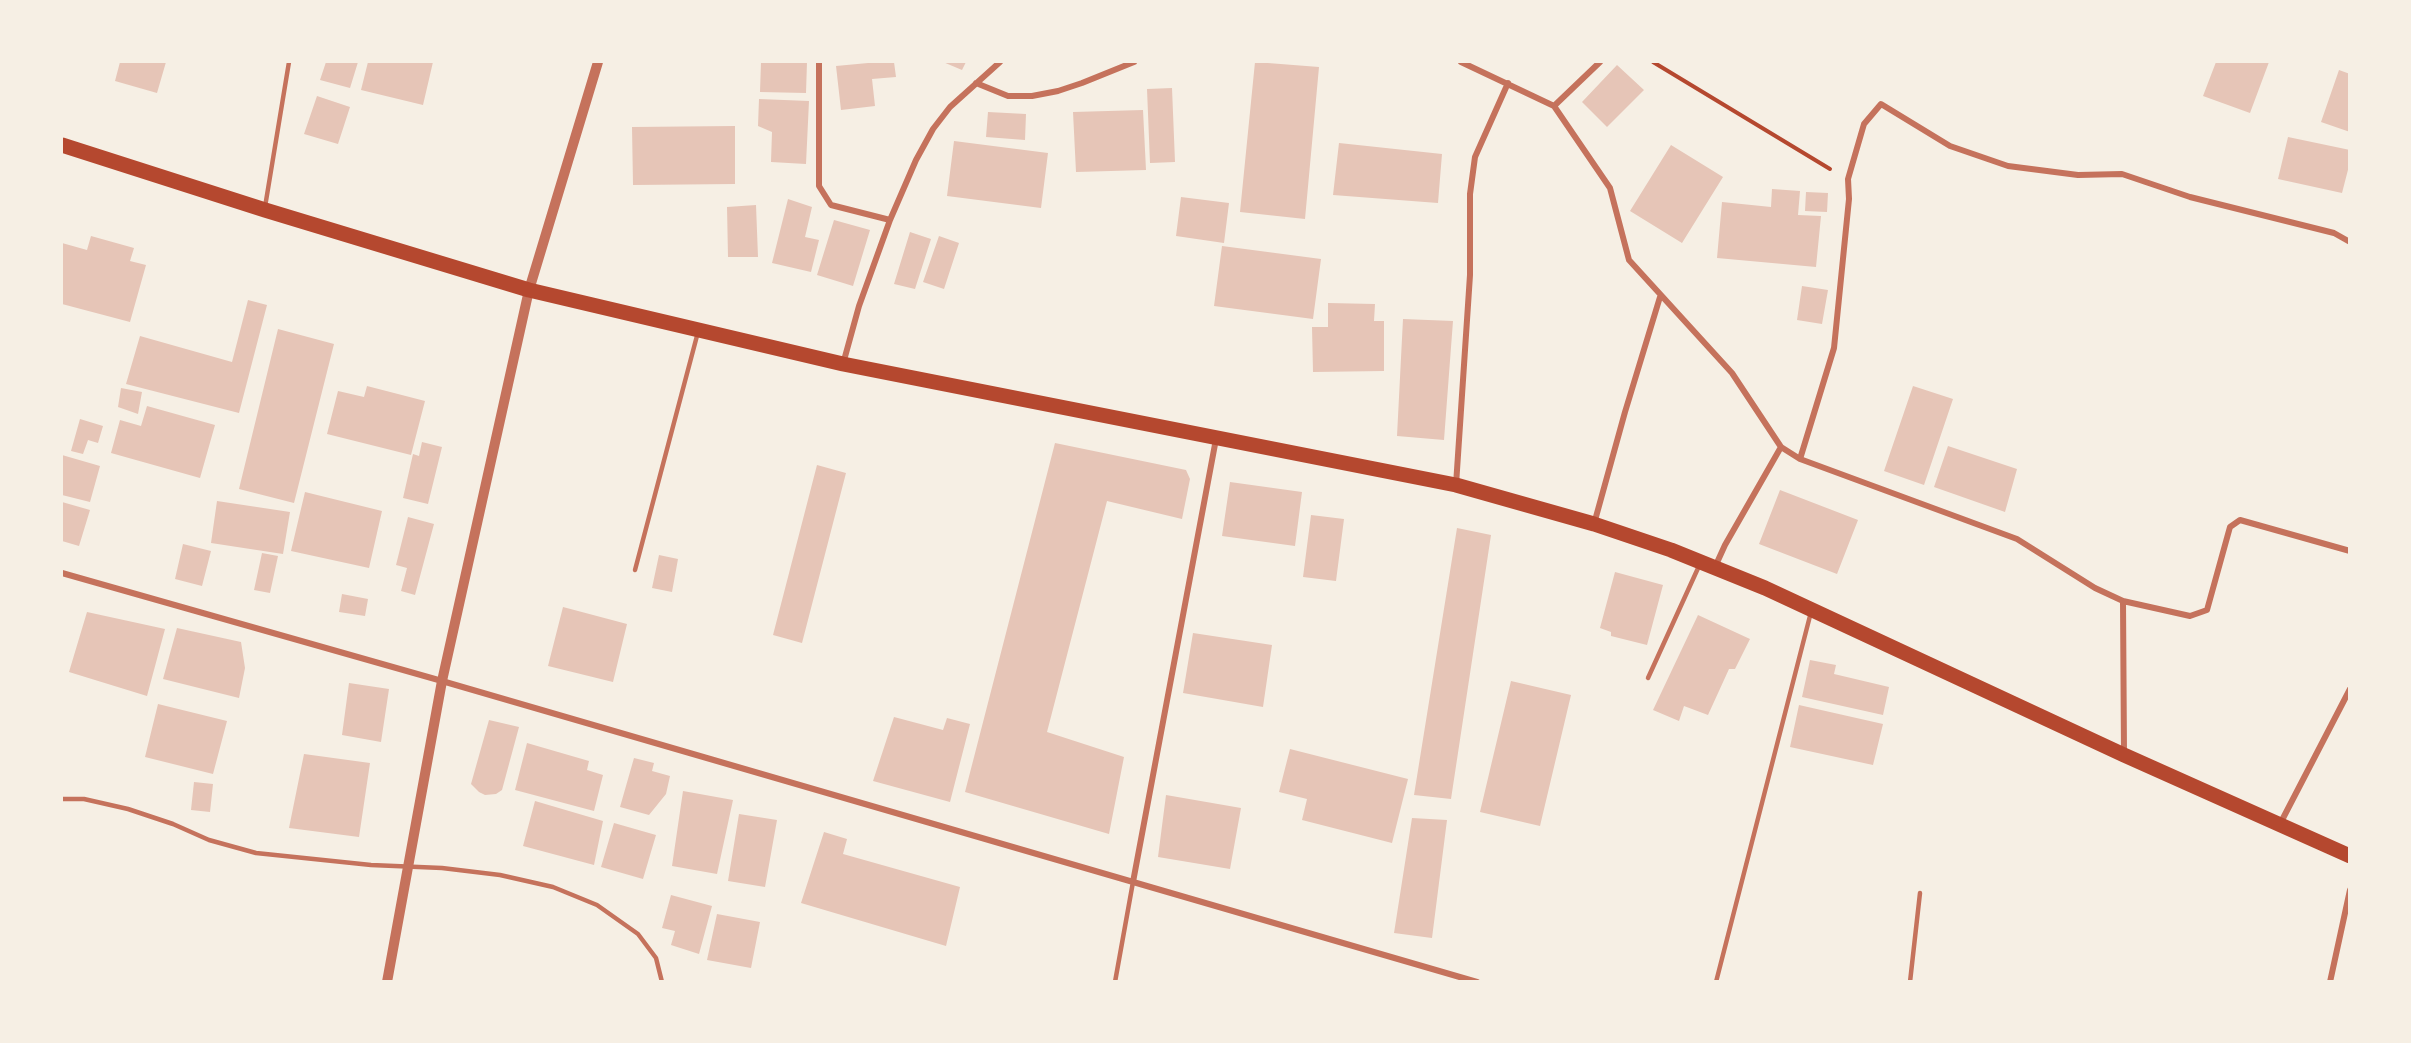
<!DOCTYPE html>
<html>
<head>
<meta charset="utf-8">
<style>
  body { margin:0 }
  #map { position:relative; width:2411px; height:1043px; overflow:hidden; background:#f6efe4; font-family:"Archivo Narrow",sans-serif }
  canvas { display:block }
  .frame { position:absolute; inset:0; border:63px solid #f6efe4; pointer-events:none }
</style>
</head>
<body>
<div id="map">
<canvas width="2411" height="1043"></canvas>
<div class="frame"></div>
</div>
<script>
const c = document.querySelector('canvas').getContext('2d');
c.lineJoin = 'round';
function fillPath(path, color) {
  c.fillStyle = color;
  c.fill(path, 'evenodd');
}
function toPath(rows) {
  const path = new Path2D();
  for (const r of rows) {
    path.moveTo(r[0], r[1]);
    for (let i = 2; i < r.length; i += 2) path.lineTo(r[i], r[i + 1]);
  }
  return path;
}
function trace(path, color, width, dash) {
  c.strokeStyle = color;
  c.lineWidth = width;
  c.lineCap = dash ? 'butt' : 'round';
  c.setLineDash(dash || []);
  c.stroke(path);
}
fillPath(toPath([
  [120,62,166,62,157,93,115,81],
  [326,62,358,62,350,88,320,80],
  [368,62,433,62,423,105,361,90],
  [761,62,807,62,806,93,760,92],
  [868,62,894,62,896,77,872,79,875,106,841,110,836,66,868,63],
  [943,62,966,62,962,70],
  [1255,62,1319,67,1305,219,1240,212],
  [2216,62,2269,62,2250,113,2203,96],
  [1617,65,1644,90,1607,127,1582,102],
  [2339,70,2350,74,2350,132,2321,122],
  [1172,88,1175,162,1150,163,1147,89],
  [317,96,350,107,338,144,304,134],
  [759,99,809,101,806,164,771,162,772,132,758,126],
  [1143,110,1146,170,1076,172,1073,112],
  [988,112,1026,114,1025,140,986,137],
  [735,126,735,184,633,185,632,127],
  [2288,137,2350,150,2350,162,2342,193,2278,179],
  [954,141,1048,153,1041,208,947,196],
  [1339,143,1442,154,1438,203,1333,195],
  [1671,145,1723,177,1682,243,1630,211],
  [1772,189,1800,191,1798,215,1821,216,1816,267,1717,258,1722,202,1771,207],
  [1806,192,1828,193,1827,212,1805,211],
  [1181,197,1229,203,1224,243,1176,236],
  [788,199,812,207,805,237,819,240,811,272,772,263],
  [756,205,758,257,728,257,727,207],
  [834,220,870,230,853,286,817,275],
  [910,232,931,239,915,289,894,284],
  [91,236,134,248,130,261,146,265,130,322,62,304,62,243,87,250],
  [939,236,959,243,944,289,923,282],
  [1222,246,1321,259,1313,319,1214,306],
  [1802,286,1828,290,1822,324,1797,320],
  [248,300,267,305,239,413,126,384,140,336,232,362],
  [1328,303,1375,304,1374,321,1384,321,1384,371,1313,372,1312,327,1328,327],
  [1403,319,1453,321,1444,440,1397,436],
  [278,329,334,344,294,503,239,489],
  [367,386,425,401,411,455,327,434,338,391,364,397],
  [1913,386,1953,399,1924,485,1884,471],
  [121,388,142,392,138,414,118,407],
  [147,406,215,425,200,478,111,453,120,420,141,426],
  [80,419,103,426,98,443,88,440,83,454,71,451],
  [422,442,442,447,428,504,403,498,413,454,419,456],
  [1055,443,1186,470,1190,479,1182,519,1107,501,1047,732,1124,757,1109,834,965,792],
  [1948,446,2017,469,2005,512,1934,487],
  [62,455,100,466,90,502,62,495],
  [817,465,846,473,802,643,773,635],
  [1230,482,1302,492,1295,546,1222,536],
  [1780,490,1858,520,1837,574,1759,544],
  [305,492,382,511,369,568,291,551],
  [217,501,290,512,283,554,211,543],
  [62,502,90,510,79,546,62,541],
  [1311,515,1344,519,1336,581,1303,577],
  [408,517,434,524,415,595,401,591,407,568,396,565],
  [1457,528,1491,535,1451,799,1414,795],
  [183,544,211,551,202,586,175,579],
  [262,553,278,556,270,593,254,590],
  [659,555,678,559,672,592,652,588],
  [1615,572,1663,585,1647,645,1611,636,1611,632,1600,628],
  [342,594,368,599,365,616,339,612],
  [563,607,627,624,613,682,548,666],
  [87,612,165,629,147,696,69,672],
  [1698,615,1750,639,1735,669,1729,669,1708,715,1684,706,1679,721,1653,710],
  [177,628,241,642,245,668,239,698,163,679],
  [1193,633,1272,645,1263,707,1183,693],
  [1810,660,1836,665,1834,674,1889,687,1883,715,1802,697],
  [1511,681,1571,695,1540,826,1480,812],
  [349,683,389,689,381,742,342,735],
  [158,704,227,721,213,774,145,757],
  [1799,705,1883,724,1873,765,1790,747],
  [894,717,943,730,947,718,970,724,950,802,873,781],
  [489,720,519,727,502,790,496,794,485,795,479,792,471,784],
  [527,743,589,761,587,770,603,775,594,811,515,790],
  [1290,749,1408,779,1392,843,1302,820,1307,799,1279,792],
  [304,754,370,763,359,837,289,828],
  [634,758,654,763,652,771,670,776,666,794,649,815,620,807],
  [194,782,213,784,210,812,191,810],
  [683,791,733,800,717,874,672,866],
  [1166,795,1241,808,1230,869,1158,857],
  [535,801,603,821,594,865,523,846],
  [739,814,777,820,765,887,728,881],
  [1412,818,1447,820,1432,938,1394,933],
  [614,823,656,835,643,879,601,867],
  [824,832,847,839,843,854,960,887,946,946,801,903],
  [671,895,712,906,699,954,671,945,675,931,662,928],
  [717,914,760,922,751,968,707,960]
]), '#e6c5b7');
trace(toPath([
  [1653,62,1830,169]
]), '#b5482f', 4);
trace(toPath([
  [265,207,289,62],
  [635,570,698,332],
  [1648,678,1699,566],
  [62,799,84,799,128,809,173,824,209,840,256,853,371,865,442,868,500,875,553,887,597,905,638,934,656,958,662,982],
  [1115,982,1133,882],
  [1716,982,1811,612],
  [1910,982,1920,893]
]), '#c5725c', 4.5);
trace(toPath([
  [819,62,819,186,831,205,890,220],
  [1461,62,1554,106,1610,188,1629,260,1732,373,1781,447,1800,459,2017,539,2095,588,2123,601,2190,616,2207,610,2230,527,2240,520,2350,551],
  [976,83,1008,96,1032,96,1058,91,1082,83,1134,62],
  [1554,106,1600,62],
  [843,364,859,306,890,220,916,160,933,129,950,107,1000,62],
  [1800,459,1834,348,1849,199,1848,179,1864,124,1881,104,1950,146,2008,166,2078,175,2122,174,2190,197,2334,233,2350,242],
  [1456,485,1470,275,1470,194,1475,157,1508,83],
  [1594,524,1625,412,1660,297],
  [1715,567,1725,545,1781,447],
  [62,573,442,681,1477,982],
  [2123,601,2124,754],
  [2280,824,2350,689],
  [1133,882,1216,439],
  [2330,982,2350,890]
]), '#c5725c', 6);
trace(toPath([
  [387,982,442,681,529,290,598,62]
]), '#c5725c', 10);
trace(toPath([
  [62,145,265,210,529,290,843,364,1456,485,1594,524,1671,550,1765,588,2124,755,2350,856]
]), '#b5482f', 15);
</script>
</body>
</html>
